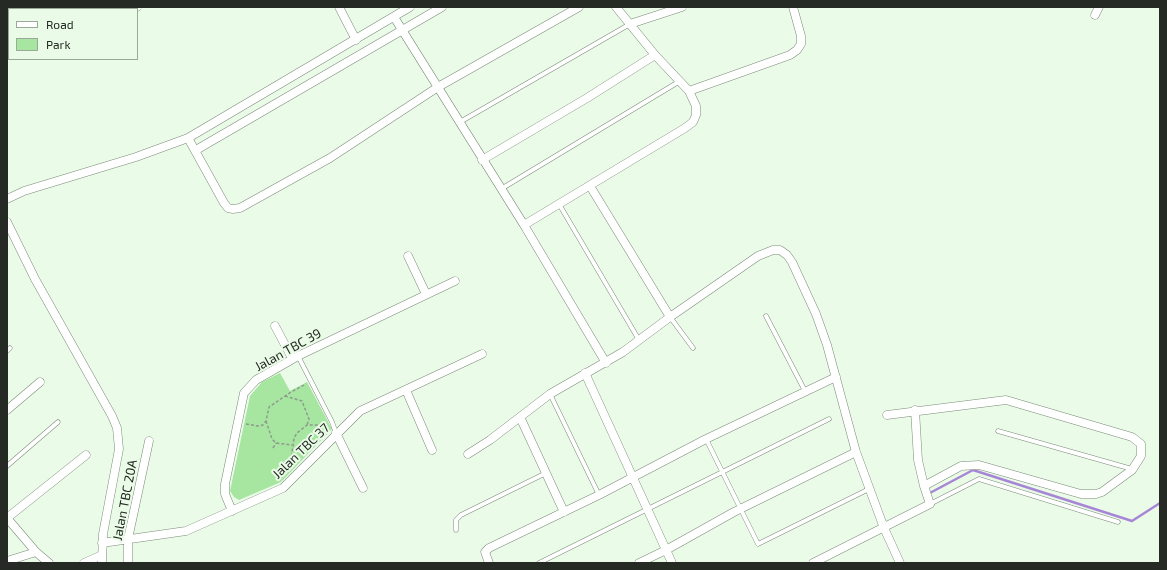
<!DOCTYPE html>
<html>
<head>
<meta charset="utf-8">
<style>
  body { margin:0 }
  #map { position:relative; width:1167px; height:570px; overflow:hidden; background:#eafbe8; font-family:"Exo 2",sans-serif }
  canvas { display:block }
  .frame { position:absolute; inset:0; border:8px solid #252b24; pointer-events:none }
  .legend { position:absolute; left:8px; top:8px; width:130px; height:52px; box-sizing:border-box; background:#eafbe8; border:1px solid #9ba89a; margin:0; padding:5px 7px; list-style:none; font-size:12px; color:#252b24 }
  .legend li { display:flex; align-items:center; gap:8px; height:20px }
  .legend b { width:20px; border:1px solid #9ba89a }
</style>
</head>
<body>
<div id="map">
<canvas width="1167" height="570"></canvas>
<div class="frame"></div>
<ul class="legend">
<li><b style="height:5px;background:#fff"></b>Road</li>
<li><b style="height:11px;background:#a7e6a0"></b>Park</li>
</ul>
</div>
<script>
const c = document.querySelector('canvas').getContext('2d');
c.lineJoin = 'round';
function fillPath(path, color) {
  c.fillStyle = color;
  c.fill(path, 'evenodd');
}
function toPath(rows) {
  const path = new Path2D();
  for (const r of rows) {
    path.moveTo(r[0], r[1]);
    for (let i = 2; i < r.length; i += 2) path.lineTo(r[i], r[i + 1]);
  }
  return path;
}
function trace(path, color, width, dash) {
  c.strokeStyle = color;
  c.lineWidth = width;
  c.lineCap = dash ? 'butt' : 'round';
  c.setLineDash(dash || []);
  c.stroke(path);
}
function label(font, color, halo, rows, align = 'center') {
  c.font = font + ' "Exo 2",sans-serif';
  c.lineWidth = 4;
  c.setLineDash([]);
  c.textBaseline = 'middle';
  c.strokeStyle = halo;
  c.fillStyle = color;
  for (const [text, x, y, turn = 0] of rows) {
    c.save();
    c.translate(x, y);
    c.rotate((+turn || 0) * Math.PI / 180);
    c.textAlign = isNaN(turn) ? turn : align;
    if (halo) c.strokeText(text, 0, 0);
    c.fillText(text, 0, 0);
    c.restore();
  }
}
fillPath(toPath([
  [280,373,290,391,307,382,332,429,281,482,239,500,234,497,230,491,250,396,262,382]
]), '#a7e6a0');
trace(toPath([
  [928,494,973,470,1132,521,1160,503]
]), '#a886d6', 2.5);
const service = toPath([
  [460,122,630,24],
  [501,189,680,81],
  [559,204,639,340],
  [766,316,805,391],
  [670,317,693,348],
  [7,351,10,348],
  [298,356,332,422,336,433],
  [550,394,599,495],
  [998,431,1132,469],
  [706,439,758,544,869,489],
  [7,466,58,422],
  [930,504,979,479,1118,522],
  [456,530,456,520,461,515,546,473],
  [539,563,829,419]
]);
const minor = toPath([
  [80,7,80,9],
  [339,7,356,40],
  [127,9,137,7],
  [1095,15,1099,7],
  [394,17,524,225,606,363],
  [630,24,682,7],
  [689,91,790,55,797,50,801,44,801,36,793,7],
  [188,138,224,203,228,208,233,209,240,208,330,158,438,87,579,7],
  [196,150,442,7],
  [482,160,587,98,655,55],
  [590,186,670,317],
  [7,199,24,191,136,157,188,138,410,7],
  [7,222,35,279,112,416,117,428,119,449,103,534,102,563],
  [524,225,685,128,693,122,696,115,696,106,689,91,655,55,616,7],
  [408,256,426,294],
  [275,326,292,358],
  [585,373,672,563],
  [406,390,432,450],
  [7,410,40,382],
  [887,415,1006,400,1132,437,1141,444,1141,456,1132,470,1102,492,1096,494,1081,494,979,465,961,466,924,486],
  [520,417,564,512],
  [336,433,363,488],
  [468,454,490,440,550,394,623,352,670,317,758,256,773,250,780,250,787,255,792,262,816,314,827,345,856,452,884,528,900,563],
  [232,511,225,494,225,484,244,393,256,380,298,356,455,281],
  [7,518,86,455],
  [7,518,36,552,49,563],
  [102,543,186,531,283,488,360,411,482,354],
  [7,561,36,552],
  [84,563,102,555],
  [128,563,128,539,149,441],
  [489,563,485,552,489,548,599,495,706,439,836,377],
  [639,563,666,550,734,512,856,452],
  [813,563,930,504,924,486,918,460,915,410]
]);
trace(service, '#7b8b79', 5);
trace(minor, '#7b8b79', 9);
trace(toPath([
  [285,396,302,401,309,419,307,425],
  [266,421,272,439,276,443,292,445],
  [246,424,258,426,263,425,266,421,269,407,291,392,306,384],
  [273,448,276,443],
  [295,465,291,460,294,438,297,433,307,425,326,425]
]), '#8e9a8d', 1.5, [3, 2]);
trace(service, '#fff', 4);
trace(minor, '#fff', 8);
label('13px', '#252b24', '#eafbe8', [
  ["Jalan TBC 39",288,350,-29],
  ["Jalan TBC 37",301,451,-44],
  ["Jalan TBC 20A",125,500,-79]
]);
</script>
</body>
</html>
